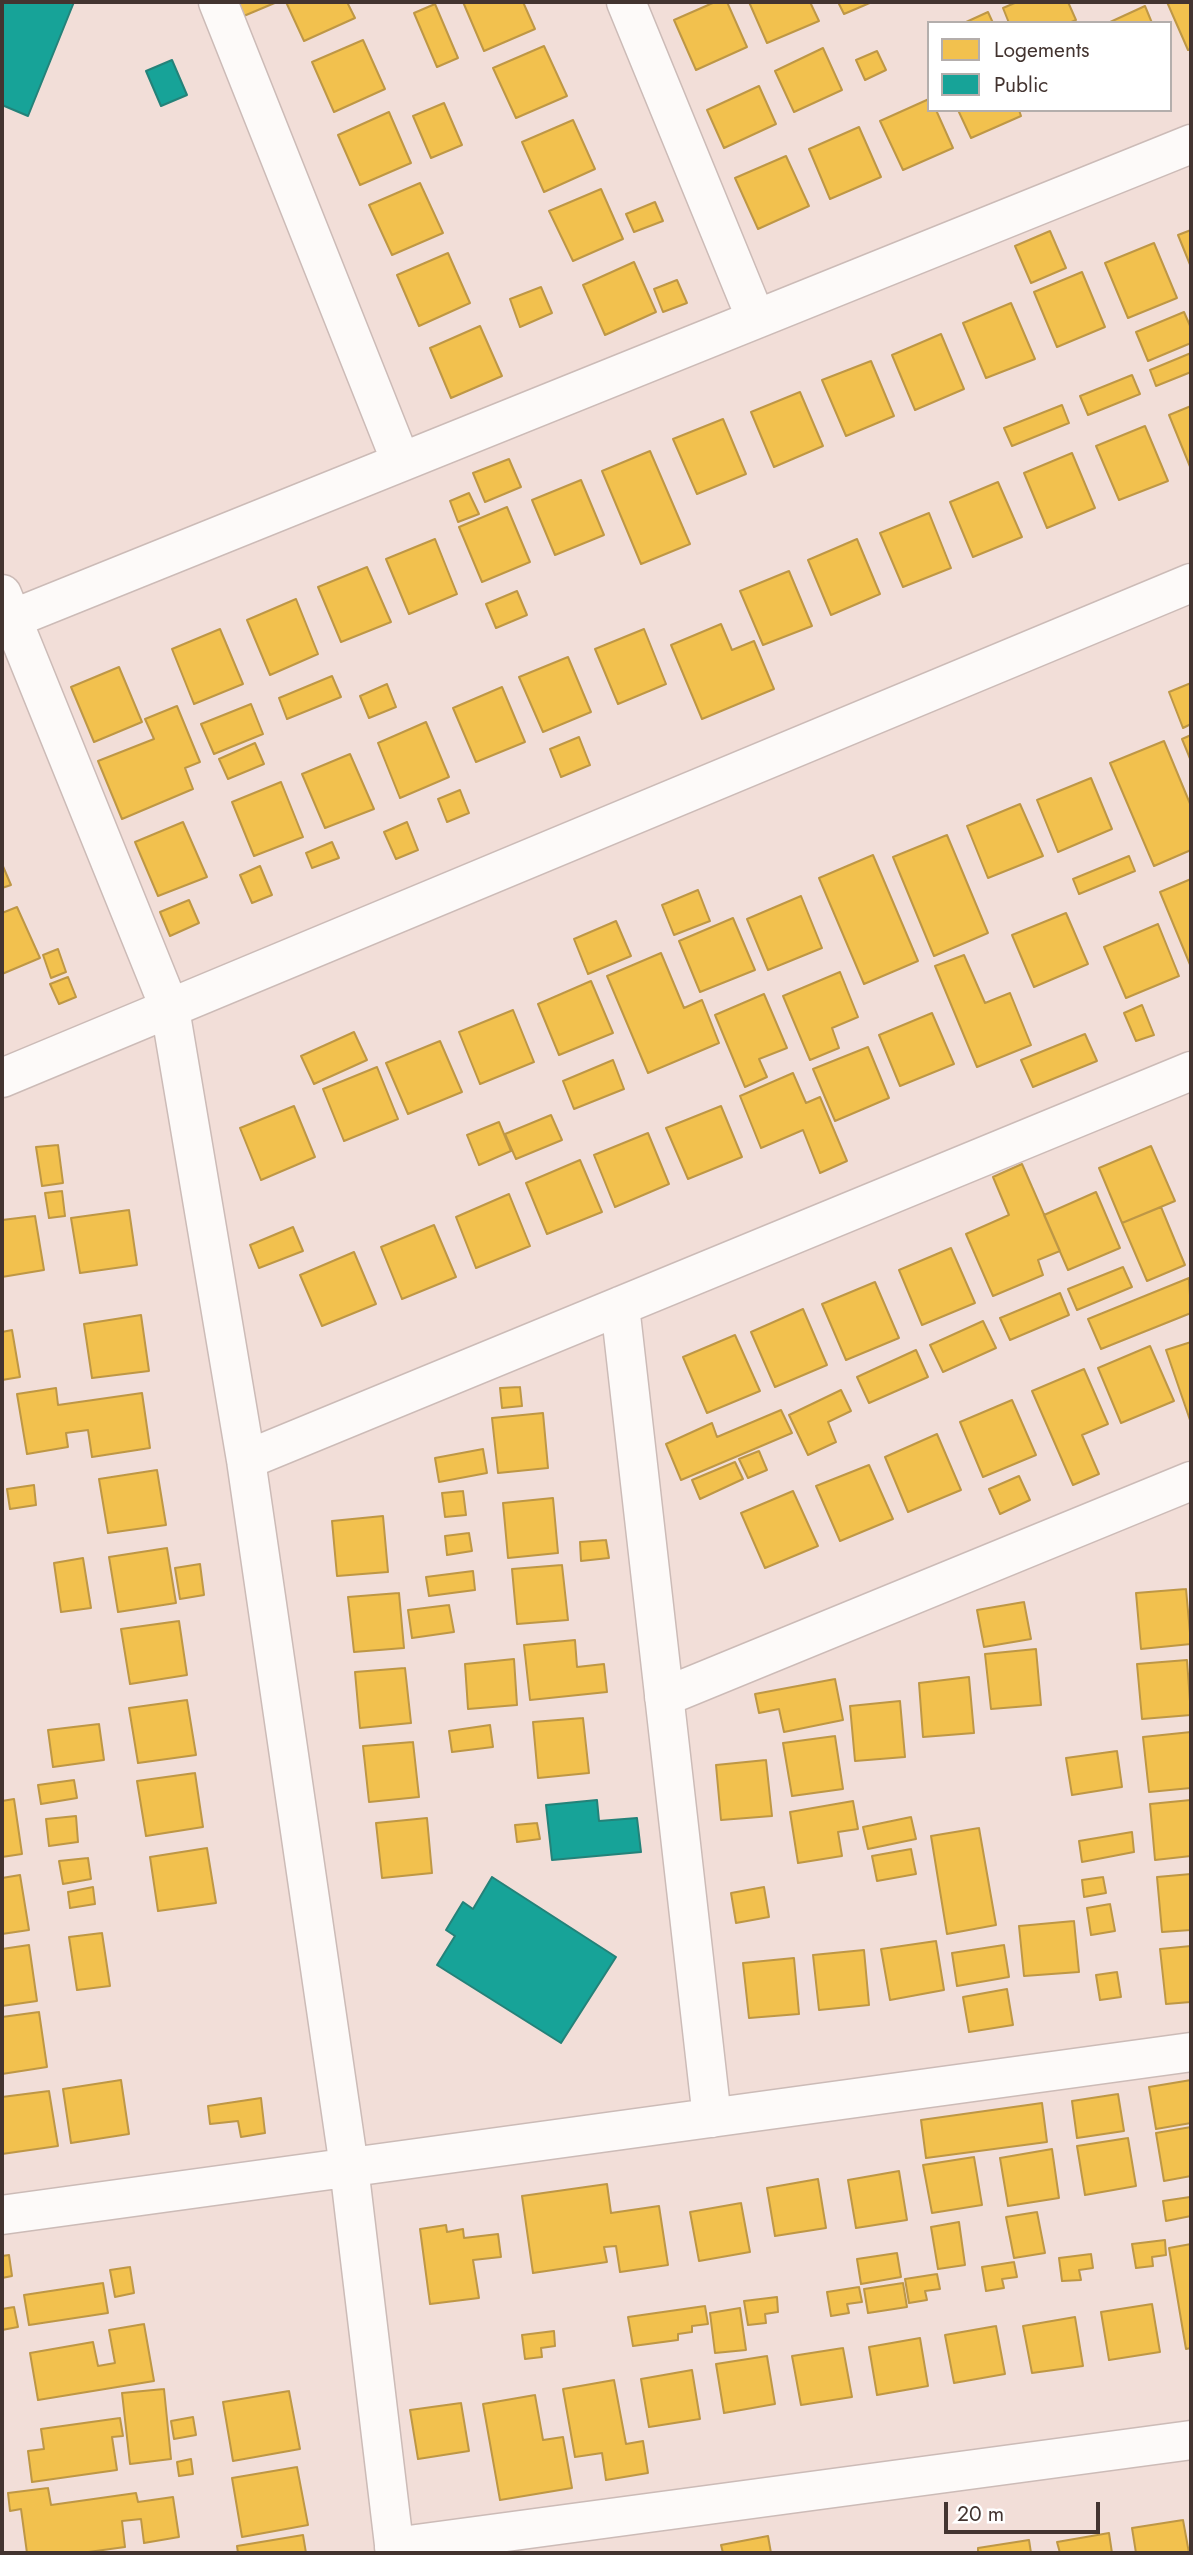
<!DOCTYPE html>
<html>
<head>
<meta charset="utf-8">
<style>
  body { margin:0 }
  #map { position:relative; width:1193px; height:2555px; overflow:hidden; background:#f2ded8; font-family:Jost,sans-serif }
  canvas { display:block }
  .frame { position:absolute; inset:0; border:4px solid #433430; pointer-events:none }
  .legend { position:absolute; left:927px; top:21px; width:245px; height:91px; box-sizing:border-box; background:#fff; border:2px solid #b4aeac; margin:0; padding:9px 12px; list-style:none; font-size:21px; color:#433430 }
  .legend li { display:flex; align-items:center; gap:14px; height:35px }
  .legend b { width:35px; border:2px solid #b4aeac }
  .scale { position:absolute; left:944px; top:2502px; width:156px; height:32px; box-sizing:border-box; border:4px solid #433430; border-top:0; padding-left:9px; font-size:21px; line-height:24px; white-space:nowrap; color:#433430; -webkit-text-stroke:5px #fff; paint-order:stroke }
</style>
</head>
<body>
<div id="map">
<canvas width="1193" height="2555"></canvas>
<div class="frame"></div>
<ul class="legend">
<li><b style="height:19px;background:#f2c14e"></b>Logements</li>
<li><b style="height:19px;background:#17a398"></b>Public</li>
</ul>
<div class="scale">20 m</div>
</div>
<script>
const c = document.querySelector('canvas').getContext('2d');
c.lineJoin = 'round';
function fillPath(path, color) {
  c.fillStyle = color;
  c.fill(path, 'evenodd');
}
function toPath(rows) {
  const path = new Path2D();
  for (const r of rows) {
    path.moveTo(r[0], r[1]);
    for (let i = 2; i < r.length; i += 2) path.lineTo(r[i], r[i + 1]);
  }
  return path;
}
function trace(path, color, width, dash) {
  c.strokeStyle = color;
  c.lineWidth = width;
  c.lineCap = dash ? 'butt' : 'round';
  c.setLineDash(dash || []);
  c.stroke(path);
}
const homes = toPath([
  [232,2,277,2,239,18,232,2],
  [286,2,347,2,355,18,304,41,286,2],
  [463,2,523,2,535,29,484,51,463,2],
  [715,2,727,2,747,47,696,70,674,20,715,2],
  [749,2,810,2,819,21,767,43,749,2],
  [838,2,872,2,844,14,838,2],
  [1017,2,1068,2,1076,20,1069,23,1009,23,1003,8,1017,2],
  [1167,2,1191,2,1191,49,1188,50,1167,2],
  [435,4,458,58,437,67,414,13,435,4],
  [1145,6,1152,23,1108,23,1145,6],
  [988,12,993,23,964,23,988,12],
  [363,40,385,89,334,112,312,62,363,40],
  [544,46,567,96,516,118,493,68,544,46],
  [823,48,842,90,794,112,775,71,823,48],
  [877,51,886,70,865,80,856,60,877,51],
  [759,86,776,124,724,148,707,110,759,86],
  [929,99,929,110,936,110,953,148,903,170,880,121,929,99],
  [444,103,462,145,431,158,413,116,444,103],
  [958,110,1019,110,1021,116,971,138,958,110],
  [389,112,411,163,360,185,338,135,389,112],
  [573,120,595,169,544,192,522,142,573,120],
  [859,127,881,177,830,199,809,149,859,127],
  [786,156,809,206,758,229,735,178,786,156],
  [420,183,443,233,392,255,369,205,420,183],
  [601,189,623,239,573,261,549,211,601,189],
  [655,202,663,221,634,232,626,214,655,202],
  [1191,230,1191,267,1178,235,1191,230],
  [1050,231,1066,268,1031,283,1015,246,1050,231],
  [1154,243,1177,298,1128,318,1105,263,1154,243],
  [448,253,470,303,419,326,397,275,448,253],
  [634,262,656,312,605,335,583,285,634,262],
  [1082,272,1105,327,1057,347,1034,292,1082,272],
  [677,280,687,303,663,312,654,289,677,280],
  [541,287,552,313,520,327,510,299,541,287],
  [1011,303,1035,359,986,378,963,323,1011,303],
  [1184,312,1191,328,1191,343,1148,361,1136,332,1184,312],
  [480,326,502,376,451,398,430,348,480,326],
  [941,334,964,389,915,410,892,355,941,334],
  [1191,353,1191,372,1156,386,1150,370,1191,353],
  [871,361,894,416,846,436,822,380,871,361],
  [1132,375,1140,394,1088,415,1080,396,1132,375],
  [800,392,823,446,774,467,751,412,800,392],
  [1062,405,1069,423,1012,446,1004,428,1062,405],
  [1191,406,1191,469,1169,415,1191,406],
  [723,419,746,474,697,494,673,439,723,419],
  [1145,426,1168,481,1119,500,1096,446,1145,426],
  [650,451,690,544,641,564,602,471,650,451],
  [1072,453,1095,508,1047,528,1024,473,1072,453],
  [509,459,521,487,485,502,473,473,509,459],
  [581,480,604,535,555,555,532,500,581,480],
  [998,482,1022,537,973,557,950,502,998,482],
  [469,493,479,514,458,522,450,501,469,493],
  [507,507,530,562,482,582,459,527,507,507],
  [929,513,951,568,903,587,880,533,929,513],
  [435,539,457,594,409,614,386,559,435,539],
  [857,539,880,594,831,615,808,560,857,539],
  [367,567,391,622,341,642,318,587,367,567],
  [789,571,812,626,763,645,740,591,789,571],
  [517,591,527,615,496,628,486,604,517,591],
  [296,599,318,654,270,675,247,620,296,599],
  [721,624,732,650,754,641,774,689,702,719,671,645,721,624],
  [220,629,243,684,194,704,172,649,220,629],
  [644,629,666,684,618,704,595,649,644,629],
  [568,657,591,712,543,732,519,677,568,657],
  [119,667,142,722,94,742,71,687,119,667],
  [332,676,341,697,287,719,279,698,332,676],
  [1191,683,1191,724,1183,728,1169,692,1191,683],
  [387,684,396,707,369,718,360,696,387,684],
  [502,687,525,742,476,762,453,708,502,687],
  [251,704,263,734,214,754,201,724,251,704],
  [177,706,200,762,185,768,193,789,122,819,98,761,154,739,145,719,177,706],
  [426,722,449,777,400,798,378,743,426,722],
  [1191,735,1191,761,1182,739,1191,735],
  [579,737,590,765,561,777,550,749,579,737],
  [1164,741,1191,806,1191,850,1154,866,1110,763,1164,741],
  [255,743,264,764,228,779,219,759,255,743],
  [350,754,374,809,325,828,302,774,350,754],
  [1091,778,1112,829,1058,852,1037,800,1091,778],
  [281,782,303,837,254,856,232,802,281,782],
  [460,790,469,813,447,822,438,799,460,790],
  [1020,804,1043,856,988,878,967,826,1020,804],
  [183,822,207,877,158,896,135,842,183,822],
  [407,822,418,850,396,859,384,832,407,822],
  [947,835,988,933,934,956,893,857,947,835],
  [332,842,339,858,312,868,306,853,332,842],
  [873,855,918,961,864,984,819,878,873,855],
  [1129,856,1135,871,1079,894,1073,879,1129,856],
  [2,864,11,885,2,888,2,864],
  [260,866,272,895,252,903,240,875,260,866],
  [1191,879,1191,967,1160,892,1191,879],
  [698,890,710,921,674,935,662,905,698,890],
  [801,896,822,948,768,970,747,919,801,896],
  [189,900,199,923,170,936,160,912,189,900],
  [17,907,40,958,2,974,2,913,17,907],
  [1066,913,1088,964,1034,987,1012,935,1066,913],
  [733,918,755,970,700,992,679,941,733,918],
  [616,921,631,956,588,974,574,939,616,921],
  [1158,924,1179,976,1126,998,1104,947,1158,924],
  [58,949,66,972,51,978,43,955,58,949],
  [661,953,684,1008,702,1000,719,1043,648,1073,607,976,661,953],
  [964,955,985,1003,1010,993,1031,1045,977,1067,935,966,964,955],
  [840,972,858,1017,832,1028,839,1048,810,1060,783,996,840,972],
  [68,977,76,997,59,1004,50,984,68,977],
  [591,981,613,1033,559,1055,538,1004,591,981],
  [764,994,787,1048,759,1059,767,1077,745,1087,715,1015,764,994],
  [1142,1005,1154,1035,1136,1041,1124,1013,1142,1005],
  [513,1010,534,1062,480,1084,459,1032,513,1010],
  [932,1013,954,1064,900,1086,879,1035,932,1013],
  [354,1032,367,1060,314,1084,301,1056,354,1032],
  [1085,1034,1097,1061,1033,1087,1021,1060,1085,1034],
  [440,1041,462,1092,408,1114,386,1063,440,1041],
  [868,1047,889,1098,835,1121,813,1069,868,1047],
  [613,1060,624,1089,574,1109,563,1081,613,1060],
  [377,1067,398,1119,344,1141,323,1089,377,1067],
  [793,1073,806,1103,820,1097,847,1161,820,1173,803,1130,761,1148,740,1096,793,1073],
  [294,1106,315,1157,261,1180,240,1128,294,1106],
  [721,1106,742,1157,688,1179,666,1128,721,1106],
  [551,1115,562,1140,516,1159,505,1134,551,1115],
  [499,1122,511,1151,479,1165,467,1135,499,1122],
  [648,1133,669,1184,615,1207,594,1155,648,1133],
  [58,1145,63,1183,42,1186,36,1147,58,1145],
  [1151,1146,1175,1201,1122,1223,1099,1168,1151,1146],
  [580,1160,602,1212,547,1234,526,1183,580,1160],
  [1022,1164,1060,1251,1038,1260,1043,1275,993,1296,966,1234,1009,1215,993,1177,1022,1164],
  [62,1191,65,1216,49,1218,45,1193,62,1191],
  [1096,1192,1120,1248,1068,1270,1044,1215,1096,1192],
  [509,1194,530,1246,476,1268,456,1217,509,1194],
  [1161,1207,1185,1265,1147,1281,1122,1223,1161,1207],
  [129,1210,137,1265,80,1273,71,1218,129,1210],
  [35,1216,44,1270,2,1277,2,1220,35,1216],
  [434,1225,456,1277,402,1299,381,1247,434,1225],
  [293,1227,303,1251,259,1268,250,1245,293,1227],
  [951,1248,975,1303,922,1325,899,1270,951,1248],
  [354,1252,376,1304,322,1326,300,1275,354,1252],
  [1123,1267,1132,1287,1077,1310,1068,1289,1123,1267],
  [1189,1278,1191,1313,1101,1349,1088,1319,1189,1278],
  [875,1282,899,1338,846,1360,822,1304,875,1282],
  [1060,1293,1069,1315,1010,1340,1000,1318,1060,1293],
  [803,1309,827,1365,775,1387,751,1332,803,1309],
  [141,1315,149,1371,92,1378,84,1324,141,1315],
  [983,1321,996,1348,943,1372,930,1345,983,1321],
  [12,1330,20,1377,2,1380,2,1332,12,1330],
  [735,1335,760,1391,707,1413,683,1357,735,1335],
  [1191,1342,1191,1423,1166,1350,1191,1342],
  [1150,1346,1174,1401,1121,1423,1098,1368,1150,1346],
  [916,1350,928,1377,869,1403,857,1377,916,1350],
  [1084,1369,1108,1424,1082,1435,1099,1474,1073,1485,1032,1391,1084,1369],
  [520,1387,522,1406,502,1408,500,1388,520,1387],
  [56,1388,58,1405,142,1393,150,1448,92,1457,88,1430,66,1433,68,1447,27,1454,17,1394,56,1388],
  [841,1390,851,1411,828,1422,836,1442,808,1455,789,1415,841,1390],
  [1012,1400,1036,1455,983,1477,960,1422,1012,1400],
  [781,1410,792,1433,681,1480,666,1444,712,1423,717,1437,781,1410],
  [543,1413,548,1468,498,1473,492,1418,543,1413],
  [937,1434,961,1490,908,1512,885,1457,937,1434],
  [483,1449,487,1473,439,1482,435,1458,483,1449],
  [759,1451,767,1470,748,1478,739,1459,759,1451],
  [735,1462,743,1479,700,1499,692,1480,735,1462],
  [869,1465,893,1519,840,1541,816,1486,869,1465],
  [157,1470,166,1525,108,1533,99,1479,157,1470],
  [1019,1476,1030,1500,1000,1514,989,1489,1019,1476],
  [34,1485,36,1505,10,1509,7,1489,34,1485],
  [463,1491,466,1515,445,1517,442,1493,463,1491],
  [793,1491,818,1546,765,1568,741,1513,793,1491],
  [553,1498,558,1553,508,1558,503,1503,553,1498],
  [383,1516,388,1572,337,1576,332,1521,383,1516],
  [469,1533,472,1551,447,1555,445,1536,469,1533],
  [606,1540,609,1558,581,1561,580,1542,606,1540],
  [167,1548,176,1603,118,1612,109,1557,167,1548],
  [83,1558,91,1608,61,1612,54,1563,83,1558],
  [200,1564,204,1595,180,1599,175,1568,200,1564],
  [562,1565,568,1620,517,1624,512,1569,562,1565],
  [473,1571,475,1590,429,1596,426,1577,473,1571],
  [1186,1589,1191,1644,1141,1649,1136,1593,1186,1589],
  [399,1593,404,1648,354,1652,348,1597,399,1593],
  [1024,1602,1031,1639,984,1647,977,1610,1024,1602],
  [449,1605,454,1632,412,1638,408,1610,449,1605],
  [179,1621,187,1675,130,1684,121,1629,179,1621],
  [575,1640,577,1667,604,1664,607,1692,530,1700,524,1645,575,1640],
  [1036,1649,1041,1705,991,1709,985,1654,1036,1649],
  [514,1659,517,1705,468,1709,465,1664,514,1659],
  [1187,1660,1191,1715,1142,1719,1137,1664,1187,1660],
  [405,1668,411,1723,360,1728,355,1672,405,1668],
  [969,1677,974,1733,923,1737,919,1683,969,1677],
  [835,1679,843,1720,784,1732,779,1709,759,1713,755,1694,835,1679],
  [187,1700,196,1755,138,1763,129,1708,187,1700],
  [900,1701,905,1757,855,1761,850,1706,900,1701],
  [583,1718,589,1773,538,1778,533,1722,583,1718],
  [99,1724,104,1760,53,1767,48,1730,99,1724],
  [490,1725,493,1747,452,1752,449,1731,490,1725],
  [1191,1732,1191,1788,1149,1792,1143,1737,1191,1732],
  [835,1736,843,1789,792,1796,783,1743,835,1736],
  [413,1742,419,1797,369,1802,363,1746,413,1742],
  [1117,1751,1122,1787,1072,1795,1066,1758,1117,1751],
  [766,1760,772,1816,721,1820,716,1765,766,1760],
  [195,1773,203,1827,146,1836,137,1781,195,1773],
  [74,1780,77,1798,41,1804,38,1785,74,1780],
  [14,1799,22,1854,2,1857,2,1801,14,1799],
  [1191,1800,1191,1856,1155,1860,1150,1804,1191,1800],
  [853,1801,858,1829,838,1832,842,1856,798,1863,790,1812,853,1801],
  [76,1816,78,1842,49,1846,46,1819,76,1816],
  [911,1817,916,1839,868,1849,863,1827,911,1817],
  [427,1818,432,1873,382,1878,376,1823,427,1818],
  [537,1823,540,1839,517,1842,515,1825,537,1823],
  [979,1828,996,1925,947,1934,931,1836,979,1828],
  [1132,1832,1134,1852,1082,1862,1079,1841,1132,1832],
  [207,1848,216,1903,158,1911,150,1857,207,1848],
  [911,1849,916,1874,877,1881,872,1856,911,1849],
  [88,1858,91,1879,63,1884,59,1861,88,1858],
  [1191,1874,1191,1930,1162,1932,1157,1877,1191,1874],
  [20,1875,29,1930,2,1934,2,1878,20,1875],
  [1103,1877,1106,1893,1084,1897,1082,1880,1103,1877],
  [93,1887,95,1904,70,1908,68,1892,93,1887],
  [764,1887,769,1917,736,1923,731,1893,764,1887],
  [1110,1904,1115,1931,1091,1935,1087,1908,1110,1904],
  [1074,1921,1079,1972,1024,1976,1019,1926,1074,1921],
  [102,1933,110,1986,77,1990,69,1937,102,1933],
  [936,1941,944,1990,890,2000,881,1949,936,1941],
  [29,1945,37,2001,2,2006,2,1949,29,1945],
  [1004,1945,1009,1977,957,1986,952,1953,1004,1945],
  [1191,1946,1191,2002,1166,2004,1160,1949,1191,1946],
  [864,1950,869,2005,819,2010,813,1955,864,1950],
  [794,1958,799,2014,749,2018,743,1963,794,1958],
  [1117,1972,1121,1997,1100,2000,1096,1975,1117,1972],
  [1007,1989,1013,2025,969,2032,963,1997,1007,1989],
  [39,2012,47,2067,2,2074,2,2017,39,2012],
  [121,2080,129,2134,71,2143,63,2089,121,2080],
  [1191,2080,1191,2123,1156,2129,1149,2087,1191,2080],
  [49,2091,58,2146,2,2154,2,2097,49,2091],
  [1118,2094,1124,2131,1077,2138,1072,2101,1118,2094],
  [261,2098,265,2133,241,2137,238,2121,210,2124,208,2106,261,2098],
  [1042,2103,1047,2142,926,2158,921,2120,1042,2103],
  [1191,2127,1191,2176,1164,2181,1156,2133,1191,2127],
  [1128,2138,1136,2186,1085,2195,1077,2146,1128,2138],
  [1052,2149,1059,2198,1008,2206,1000,2158,1052,2149],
  [974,2157,982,2205,932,2213,923,2165,974,2157],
  [899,2171,907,2220,856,2228,848,2180,899,2171],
  [818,2179,826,2228,775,2236,767,2188,818,2179],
  [607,2184,611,2213,659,2206,668,2265,620,2272,616,2246,604,2247,607,2262,533,2273,522,2196,607,2184],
  [1190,2197,1191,2216,1166,2221,1163,2201,1190,2197],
  [741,2203,750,2252,699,2261,690,2212,741,2203],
  [1037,2212,1045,2253,1014,2258,1006,2217,1037,2212],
  [959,2222,965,2265,938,2269,931,2227,959,2222],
  [446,2225,447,2232,463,2229,464,2238,498,2234,501,2257,473,2260,479,2298,430,2304,420,2229,446,2225],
  [1165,2240,1166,2255,1152,2257,1153,2266,1136,2268,1132,2244,1165,2240],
  [1191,2244,1191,2348,1186,2349,1169,2248,1191,2244],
  [897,2253,901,2277,861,2284,857,2259,897,2253],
  [1091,2254,1093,2268,1079,2270,1081,2280,1062,2281,1059,2258,1091,2254],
  [9,2255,12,2276,2,2278,2,2256,9,2255],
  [1014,2262,1017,2277,1002,2279,1004,2288,986,2291,982,2267,1014,2262],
  [130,2267,134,2293,115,2297,110,2270,130,2267],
  [937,2274,940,2289,925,2291,927,2300,909,2303,905,2279,937,2274],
  [103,2283,108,2313,29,2325,24,2295,103,2283],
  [903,2283,907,2307,868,2313,864,2289,903,2283],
  [859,2287,862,2302,847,2304,849,2313,831,2316,827,2292,859,2287],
  [777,2297,778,2312,765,2314,766,2323,748,2325,744,2301,777,2297],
  [1152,2304,1160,2352,1109,2360,1101,2312,1152,2304],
  [705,2306,708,2324,692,2326,692,2332,678,2334,678,2340,633,2346,628,2317,705,2306],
  [14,2307,18,2327,2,2330,2,2309,14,2307],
  [740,2308,746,2350,715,2353,710,2313,740,2308],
  [1075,2317,1083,2366,1032,2373,1023,2326,1075,2317],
  [144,2324,154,2381,38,2400,30,2353,93,2342,98,2366,115,2363,109,2330,144,2324],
  [996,2326,1005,2374,954,2383,945,2335,996,2326],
  [554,2331,555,2346,541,2348,542,2357,525,2359,522,2335,554,2331],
  [920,2338,928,2386,877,2395,869,2347,920,2338],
  [843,2348,852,2397,801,2405,792,2356,843,2348],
  [767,2356,775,2404,724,2413,716,2364,767,2356],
  [692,2370,700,2419,649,2427,641,2379,692,2370],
  [614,2380,626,2444,643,2441,648,2473,606,2480,602,2453,575,2457,563,2389,614,2380],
  [164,2389,171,2459,130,2464,122,2393,164,2389],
  [289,2391,300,2449,233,2461,223,2402,289,2391],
  [535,2395,543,2440,563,2437,572,2488,500,2500,483,2404,535,2395],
  [461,2403,469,2451,418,2459,410,2410,461,2403],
  [193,2417,196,2435,174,2439,171,2421,193,2417],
  [120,2418,123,2436,112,2437,117,2470,32,2482,28,2451,44,2449,41,2429,120,2418],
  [191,2459,193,2474,179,2476,177,2462,191,2459],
  [297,2467,308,2525,242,2537,232,2478,297,2467],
  [48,2488,51,2505,136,2493,138,2502,173,2497,179,2537,144,2543,141,2519,122,2521,125,2547,81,2553,27,2553,21,2509,10,2511,8,2493,48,2488],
  [1183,2520,1189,2553,1136,2553,1132,2528,1183,2520],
  [1109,2533,1112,2553,1060,2553,1057,2542,1109,2533],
  [303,2535,306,2553,238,2553,237,2546,303,2535],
  [768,2536,771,2553,723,2553,721,2545,768,2536],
  [1029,2540,1031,2553,978,2553,978,2548,1029,2540]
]);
fillPath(homes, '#f2c14e');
trace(homes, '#be9745', 2);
const public = toPath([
  [2,2,74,2,28,116,2,105,2,2],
  [172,60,187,95,161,106,146,71,172,60],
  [597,1800,599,1821,637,1818,641,1852,552,1860,546,1805,597,1800],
  [492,1877,616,1957,561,2043,437,1965,455,1936,446,1930,463,1902,473,1909,492,1877]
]);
fillPath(public, '#17a398');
trace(public, '#248279', 2);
const street = toPath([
  [218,2,401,462],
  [626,2,756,319],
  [2,594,170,1009,246,1460,349,2167,395,2553],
  [12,619,1191,144],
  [620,1306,712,2118],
  [246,1460,1191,1071],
  [664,1697,1191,1481],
  [2,2215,1191,2052],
  [394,2547,1191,2440]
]);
const secondary = toPath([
  [2,1078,1191,583]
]);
trace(street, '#ccbbb7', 41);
trace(secondary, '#ccbbb7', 41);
trace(street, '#fdfaf9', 38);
trace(secondary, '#fdfaf9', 38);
</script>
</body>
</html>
